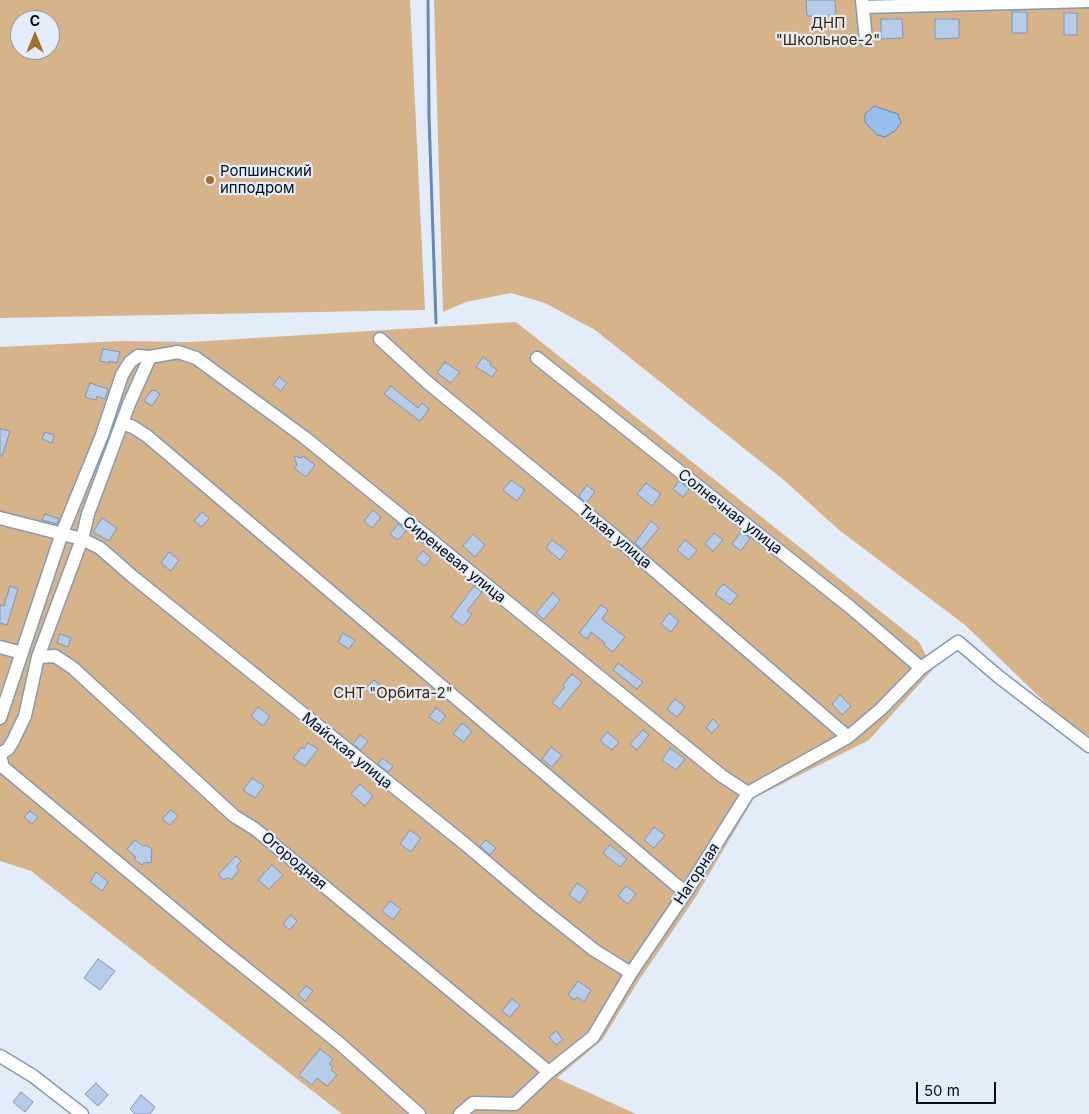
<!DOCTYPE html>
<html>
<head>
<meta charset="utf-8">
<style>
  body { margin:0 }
  #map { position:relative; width:1089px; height:1114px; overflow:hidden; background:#e3edf9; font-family:Inter,sans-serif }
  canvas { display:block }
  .north { position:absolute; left:10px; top:10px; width:50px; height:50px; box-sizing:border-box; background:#e3edf9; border:1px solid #8a939e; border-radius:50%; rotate:0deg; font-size:14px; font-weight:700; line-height:20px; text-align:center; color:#050d16 }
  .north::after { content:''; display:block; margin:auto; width:18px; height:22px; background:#a46f29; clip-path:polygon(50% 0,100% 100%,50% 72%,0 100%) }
  .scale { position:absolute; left:916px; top:1082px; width:80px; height:22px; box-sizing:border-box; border:2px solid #050d16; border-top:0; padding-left:6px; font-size:15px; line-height:18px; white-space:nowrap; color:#050d16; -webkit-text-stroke:4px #e3edf9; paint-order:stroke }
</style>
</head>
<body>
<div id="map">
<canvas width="1089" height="1114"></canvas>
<div class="north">С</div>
<div class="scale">50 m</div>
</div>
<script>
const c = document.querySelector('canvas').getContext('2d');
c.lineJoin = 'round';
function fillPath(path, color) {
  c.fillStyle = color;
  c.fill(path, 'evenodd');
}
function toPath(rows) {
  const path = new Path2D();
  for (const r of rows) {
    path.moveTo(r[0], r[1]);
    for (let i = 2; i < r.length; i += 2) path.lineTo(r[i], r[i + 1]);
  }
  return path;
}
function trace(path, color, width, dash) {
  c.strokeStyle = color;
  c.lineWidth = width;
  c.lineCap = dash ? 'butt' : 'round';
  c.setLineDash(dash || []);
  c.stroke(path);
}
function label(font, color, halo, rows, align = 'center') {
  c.font = font + ' Inter,sans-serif';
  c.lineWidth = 4.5;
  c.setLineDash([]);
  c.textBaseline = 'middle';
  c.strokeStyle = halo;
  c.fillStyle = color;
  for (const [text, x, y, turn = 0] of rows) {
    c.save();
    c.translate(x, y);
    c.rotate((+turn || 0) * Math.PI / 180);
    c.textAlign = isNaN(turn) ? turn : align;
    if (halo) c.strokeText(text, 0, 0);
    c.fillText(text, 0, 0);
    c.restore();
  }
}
fillPath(toPath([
  [0,0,410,0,425,310,0,318],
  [20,20,50,20,50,50,20,50],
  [434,0,1089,0,1089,736,1056,713,965,625,839,530,785,481,595,330,545,303,511,293,466,302,443,312],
  [516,322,919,642,933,669,869,740,754,798,695,898,639,980,602,1040,557,1078,636,1114,342,1114,31,871,0,861,0,347,123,341,190,342]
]), '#d7b38a');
const water = toPath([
  [874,106,898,114,901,123,895,131,885,137,877,135,865,122,865,114,874,106]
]);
fillPath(water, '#97beec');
trace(water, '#6b89ac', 1);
trace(toPath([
  [428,0,429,116,436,323]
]), '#6b89ac', 3);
const building = toPath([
  [806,0,835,0,836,15,807,16,806,0],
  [1012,12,1027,12,1027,33,1012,33,1012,12],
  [1064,13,1077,13,1077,35,1064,35,1064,13],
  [881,19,902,19,903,38,881,39,881,19],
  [935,19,959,19,959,38,935,39,935,19],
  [103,349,120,352,117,363,109,361,109,363,100,361,103,349],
  [483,357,491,363,490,365,497,370,492,377,476,367,483,357],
  [445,362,460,372,451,383,437,373,445,362],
  [279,377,287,383,281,391,273,385,279,377],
  [90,383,108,389,105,399,97,396,96,400,85,397,90,383],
  [391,386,418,408,422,403,429,409,420,421,384,394,391,386],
  [154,390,160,394,152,406,144,401,151,391,154,390],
  [0,429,10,431,2,456,0,456,0,429],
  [45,432,54,435,52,443,42,439,45,432],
  [294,456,302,458,303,456,315,465,306,477,294,468,297,465,294,456],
  [511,480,525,490,517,501,503,490,511,480],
  [679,481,689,489,683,497,673,489,679,481],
  [646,483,661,494,652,506,637,494,646,483],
  [587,485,595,492,586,503,579,496,587,485],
  [373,510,381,517,372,528,364,521,373,510],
  [202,512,209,518,202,527,194,521,202,512],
  [45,514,59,519,57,524,42,520,45,514],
  [102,518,117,528,109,541,93,532,102,518],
  [651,521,659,528,642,549,635,543,651,521],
  [398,524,406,531,398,540,390,534,398,524],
  [741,532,750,538,741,551,732,544,741,532],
  [714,533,723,540,713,551,705,544,714,533],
  [473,534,485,545,475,557,463,546,473,534],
  [552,540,567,551,560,560,546,548,552,540],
  [685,540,697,550,689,560,677,550,685,540],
  [423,551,431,558,425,566,416,559,423,551],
  [169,552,179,560,171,571,161,563,169,552],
  [723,584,738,595,730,605,715,594,723,584],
  [10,586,18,589,7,625,0,623,0,605,4,606,10,586],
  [474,586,482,592,467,611,472,614,463,626,451,617,474,586],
  [553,593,560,600,544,619,536,613,553,593],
  [601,605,608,610,602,619,625,637,613,652,604,645,605,643,591,632,587,639,579,633,601,605],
  [669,613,679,621,671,632,661,624,669,613],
  [343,633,355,640,349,649,338,642,343,633],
  [60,634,71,638,68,647,57,643,60,634],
  [618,663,643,682,637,689,613,670,618,663],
  [572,674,582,682,560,709,552,703,565,687,563,685,572,674],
  [374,680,380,685,372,695,365,689,374,680],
  [840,695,851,706,842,715,832,704,840,695],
  [675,699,685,707,677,717,667,709,675,699],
  [258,707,270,716,263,726,251,716,258,707],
  [436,708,446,716,439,724,429,717,436,708],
  [713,719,719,725,712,733,706,728,713,719],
  [462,723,472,731,464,742,453,734,462,723],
  [643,730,649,735,637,750,630,744,643,730],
  [607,732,619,742,612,750,600,741,607,732],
  [360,735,368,741,361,750,353,744,360,735],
  [308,743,318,749,305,766,293,758,302,747,304,749,308,743],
  [551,747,562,755,552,767,542,759,551,747],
  [670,748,685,759,676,770,662,760,670,748],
  [382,758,393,766,388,772,378,764,382,758],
  [252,778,264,786,255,798,243,790,252,778],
  [360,784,373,796,365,806,351,794,360,784],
  [171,810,178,816,170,825,162,819,171,810],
  [30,811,38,817,32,824,24,817,30,811],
  [654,827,665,835,654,848,644,840,654,827],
  [410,830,421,838,411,852,400,844,410,830],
  [135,840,143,846,146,845,152,849,151,857,152,862,144,863,142,865,134,859,136,857,127,849,135,840],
  [486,840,496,848,490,855,480,846,486,840],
  [610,845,627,859,620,867,603,853,610,845],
  [236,856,241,861,236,867,239,870,232,879,226,878,224,880,218,875,236,856],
  [272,865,283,875,269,889,258,880,272,865],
  [96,872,108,882,102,891,90,882,96,872],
  [577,883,588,891,580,903,569,895,577,883],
  [626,886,636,894,628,904,618,896,626,886],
  [390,901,401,909,393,920,382,911,390,901],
  [291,915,297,921,290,930,283,924,291,915],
  [98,959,115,971,100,990,84,978,98,959],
  [578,981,591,990,584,1002,577,997,575,1000,568,995,578,981],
  [306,986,313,991,305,1001,298,995,306,986],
  [512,999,520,1005,510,1017,502,1011,512,999],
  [556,1031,563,1040,556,1045,549,1037,556,1031],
  [320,1049,333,1059,329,1064,333,1067,331,1070,337,1075,327,1086,317,1078,312,1085,299,1075,320,1049],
  [96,1083,108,1095,98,1106,85,1094,96,1083],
  [21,1092,33,1102,25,1112,13,1102,21,1092],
  [141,1095,155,1107,150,1114,135,1114,130,1109,141,1095]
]);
fillPath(building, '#b5cdeb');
trace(building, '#7f97b2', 1);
const minor = toPath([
  [862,0,866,40],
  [863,7,1089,1],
  [380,339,427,382,612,534,848,737],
  [537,358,850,607,921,668],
  [122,423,133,427,147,436,675,884,682,889,688,889],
  [0,518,82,539,100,548,132,576,465,844,536,904,594,950,631,973],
  [0,647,22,653],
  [38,657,55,656,73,668,234,816,255,829,549,1072],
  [0,718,62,533,102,435,122,375,130,362,138,356,150,357,178,352,196,358,304,437,722,776,748,793],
  [0,754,8,749,13,741,25,716,38,657,82,539,88,514,129,404,150,357],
  [0,756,3,767,218,946,339,1043,419,1114],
  [0,1056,33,1076,82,1114],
  [460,1114,473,1103,515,1104,549,1072,593,1037,631,973,688,889,748,793,848,737,881,709,921,668,958,642,999,677,1089,746]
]);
trace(minor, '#839ab6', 15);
trace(minor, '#fff', 12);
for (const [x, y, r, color] of [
  [210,180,5,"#a46f29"]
]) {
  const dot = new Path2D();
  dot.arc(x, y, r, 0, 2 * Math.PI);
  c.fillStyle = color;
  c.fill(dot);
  trace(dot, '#e3edf9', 2);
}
label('15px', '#412500', '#e3edf9', [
  ["ДНП",828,23],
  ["\"Школьное-2\"",828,40],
  ["СНТ \"Орбита-2\"",393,693]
]);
label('15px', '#050d16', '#e3edf9', [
  ["Ропшинский",220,171],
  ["ипподром",220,188]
], 'left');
label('15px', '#050d16', '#e3edf9', [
  ["Солнечная улица",730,512,38],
  ["Тихая улица",615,537,40],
  ["Сиреневая улица",454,560,39],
  ["Майская улица",347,751,39],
  ["Огородная",294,861,40],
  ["Нагорная",697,874,-57]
]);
</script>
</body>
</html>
